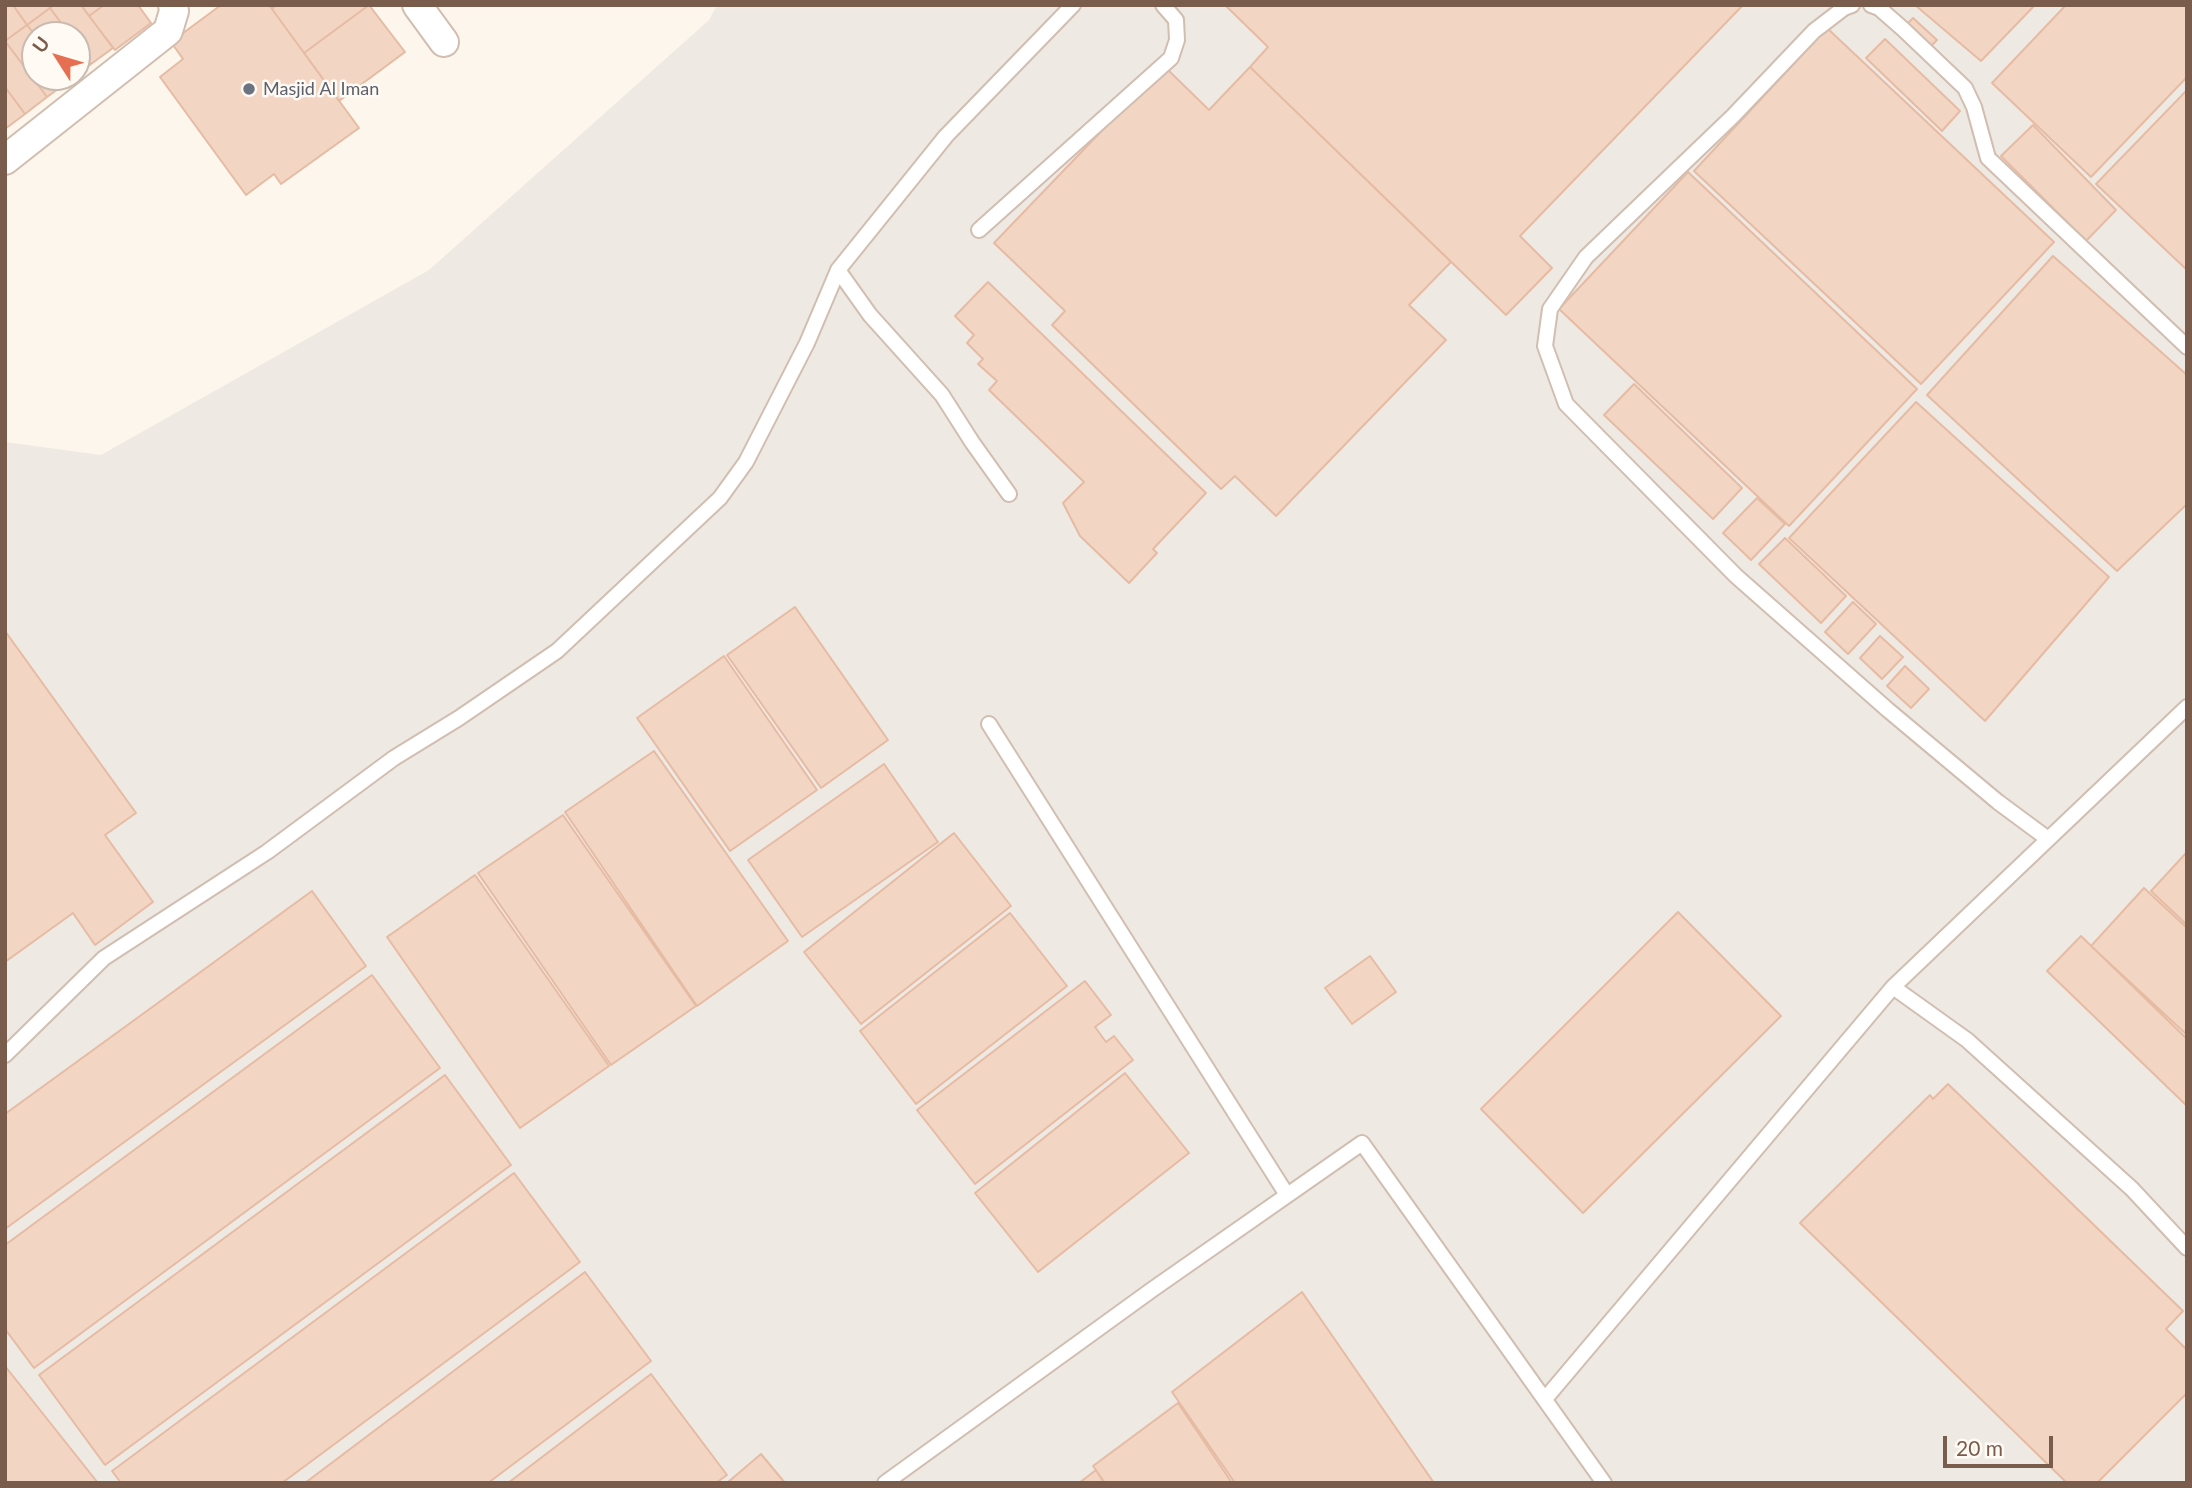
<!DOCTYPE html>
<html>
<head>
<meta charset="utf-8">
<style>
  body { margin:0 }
  #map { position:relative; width:2192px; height:1488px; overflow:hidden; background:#fdf6ec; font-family:Lato,sans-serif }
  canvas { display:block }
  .frame { position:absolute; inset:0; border:7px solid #7a5c4d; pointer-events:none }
  .north { position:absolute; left:21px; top:21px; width:70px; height:70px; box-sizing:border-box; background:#fffaf3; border:2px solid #cabbb1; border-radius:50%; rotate:307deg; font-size:19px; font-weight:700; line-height:28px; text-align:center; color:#7a5c4d }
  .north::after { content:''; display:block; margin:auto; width:24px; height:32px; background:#e76f51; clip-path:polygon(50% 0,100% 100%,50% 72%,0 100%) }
  .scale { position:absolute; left:1943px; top:1436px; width:110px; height:32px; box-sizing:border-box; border:4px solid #7a5c4d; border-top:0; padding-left:9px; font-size:21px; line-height:24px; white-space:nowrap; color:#7a5c4d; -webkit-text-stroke:5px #fffaf3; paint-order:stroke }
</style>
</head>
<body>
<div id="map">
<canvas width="2192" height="1488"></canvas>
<div class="frame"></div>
<div class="north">U</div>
<div class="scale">20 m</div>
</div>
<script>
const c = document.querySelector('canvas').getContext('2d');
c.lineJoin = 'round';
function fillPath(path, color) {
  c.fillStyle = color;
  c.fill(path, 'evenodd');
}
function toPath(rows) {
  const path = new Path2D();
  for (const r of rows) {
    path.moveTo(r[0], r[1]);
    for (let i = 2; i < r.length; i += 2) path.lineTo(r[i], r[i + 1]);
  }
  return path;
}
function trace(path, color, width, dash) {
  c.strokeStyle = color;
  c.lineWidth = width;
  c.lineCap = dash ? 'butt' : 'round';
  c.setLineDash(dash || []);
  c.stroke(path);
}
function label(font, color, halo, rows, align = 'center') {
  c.font = font + ' Lato,sans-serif';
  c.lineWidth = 5;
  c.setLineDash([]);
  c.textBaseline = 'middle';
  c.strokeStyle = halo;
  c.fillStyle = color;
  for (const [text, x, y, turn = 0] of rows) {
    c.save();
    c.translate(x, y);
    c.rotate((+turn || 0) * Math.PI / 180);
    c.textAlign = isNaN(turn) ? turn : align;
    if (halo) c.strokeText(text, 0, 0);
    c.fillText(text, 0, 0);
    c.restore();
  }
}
fillPath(toPath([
  [717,5,2187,5,2187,1483,5,1483,5,442,101,455,429,270,709,20]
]), '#efe9e4');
const building = toPath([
  [5,5,13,5,27,25,5,41,5,5],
  [13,5,48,5,50,8,27,25,13,5],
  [53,5,81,5,113,48,91,64,77,45,77,35,70,35,50,8,53,5],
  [81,5,104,5,89,16,81,5],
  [104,5,138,5,151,23,115,50,89,16,104,5],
  [221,5,269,5,359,128,281,184,274,174,246,195,160,77,183,59,171,42,221,5],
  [276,5,369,5,304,53,272,9,276,5],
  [369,5,405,52,339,101,304,53,369,5],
  [1225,5,1743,5,1520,236,1552,268,1506,315,1250,67,1268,47,1225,5],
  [1915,5,2035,5,1981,61,1915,5],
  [2066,5,2187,5,2187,77,2091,177,1992,83,2066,5],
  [50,8,70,35,35,35,27,25,50,8],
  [1913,18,1937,40,1929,48,1905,26,1913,18],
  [27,25,35,35,35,77,66,77,69,81,47,97,5,41,27,25],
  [1827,28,2054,242,1921,384,1694,171,1827,28],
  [1885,39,1960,111,1942,131,1866,58,1885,39],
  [5,41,47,97,25,114,5,87,5,41],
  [77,45,91,64,77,75,77,45],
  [1164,66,1209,110,1250,67,1451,262,1409,305,1446,340,1276,516,1235,476,1221,489,1052,325,1065,311,994,243,1164,66],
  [5,87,25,114,5,129,5,87],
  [2187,90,2187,270,2096,184,2187,90],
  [2033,125,2116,210,2086,241,2001,156,2033,125],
  [1688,172,1917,389,1789,526,1559,309,1688,172],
  [2053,256,2187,375,2187,504,2117,571,1927,395,2053,256],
  [988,282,1206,493,1153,549,1157,553,1129,583,1080,536,1063,503,1084,482,989,390,997,381,978,364,983,359,967,343,974,335,955,316,988,282],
  [1634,384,1742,488,1713,519,1604,415,1634,384],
  [1916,402,2109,577,1985,721,1789,538,1916,402],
  [1757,498,1785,524,1751,560,1723,533,1757,498],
  [1785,538,1846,596,1821,623,1759,564,1785,538],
  [1853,602,1876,624,1848,654,1825,632,1853,602],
  [795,607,888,740,821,788,727,655,795,607],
  [5,631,136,813,105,835,153,902,95,945,73,913,5,962,5,631],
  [1880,636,1903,657,1882,679,1860,658,1880,636],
  [724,656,817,790,730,851,637,718,724,656],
  [1905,666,1929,689,1911,708,1887,686,1905,666],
  [654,751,788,941,697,1006,565,812,654,751],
  [884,764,938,842,802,937,748,860,884,764],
  [563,815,696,1006,611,1065,478,873,563,815],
  [954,833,1011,906,861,1024,804,952,954,833],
  [2187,852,2187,925,2151,891,2187,852],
  [475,875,609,1066,520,1128,387,937,475,875],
  [2144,888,2187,928,2187,1035,2091,946,2144,888],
  [312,891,366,966,5,1229,5,1114,312,891],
  [1678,912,1781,1016,1583,1213,1481,1109,1678,912],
  [1010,913,1067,986,916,1104,860,1031,1010,913],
  [2081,936,2187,1039,2187,1106,2047,971,2081,936],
  [1370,956,1396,992,1352,1024,1325,988,1370,956],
  [372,975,440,1068,34,1368,5,1329,5,1245,372,975],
  [1085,981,1111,1015,1095,1027,1106,1042,1114,1036,1133,1060,975,1184,917,1110,1085,981],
  [1125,1073,1189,1153,1038,1272,975,1193,1125,1073],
  [445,1075,511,1165,105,1465,39,1375,445,1075],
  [1948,1084,2183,1311,2166,1329,2187,1350,2187,1393,2097,1483,2067,1483,1800,1223,1930,1095,1933,1099,1948,1084],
  [514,1173,580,1262,282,1483,121,1483,112,1471,514,1173],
  [585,1272,651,1361,488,1483,305,1483,585,1272],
  [1302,1292,1434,1483,1235,1483,1172,1392,1302,1292],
  [5,1366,98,1483,5,1483,5,1366],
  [651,1374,727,1475,716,1483,508,1483,651,1374],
  [1178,1403,1232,1483,1105,1483,1093,1466,1178,1403],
  [761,1454,785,1483,727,1483,761,1454],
  [1096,1470,1104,1483,1079,1483,1096,1470]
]);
fillPath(building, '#f3d5c3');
trace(building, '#e6bba3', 2);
const lane = toPath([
  [1852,5,1844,8,1814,31,1733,116,1586,257,1550,309,1545,346,1566,404,1736,576,1888,710,1998,802,2048,839],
  [1871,5,1879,8,1903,29,1965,88,1974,107,1988,158,2187,347],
  [979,230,1171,58,1177,40,1176,20,1163,5],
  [838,270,870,315,942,395,972,442,1009,494],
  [989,724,1287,1195],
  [1893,987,1967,1040,2132,1189,2187,1248],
  [5,1055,104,958,267,852,394,758,459,718,557,651,720,498,746,462,807,343,838,270,946,136,1073,5],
  [1545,1399,1893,987,2187,707],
  [885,1483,1153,1289,1362,1143,1604,1483]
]);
const street = toPath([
  [417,5,444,42],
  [5,160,168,31,174,11,173,5]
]);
trace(lane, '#d1beb0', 18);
trace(street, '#d1beb0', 32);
trace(lane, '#fff', 14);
trace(street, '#fff', 28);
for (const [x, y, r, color] of [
  [249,89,7,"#6b7280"]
]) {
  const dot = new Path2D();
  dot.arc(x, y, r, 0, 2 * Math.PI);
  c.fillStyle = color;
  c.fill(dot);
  trace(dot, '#fffaf3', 2.5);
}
label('18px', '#5b616d', '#fffaf3', [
  ["Masjid Al Iman",263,89]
], 'left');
</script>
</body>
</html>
